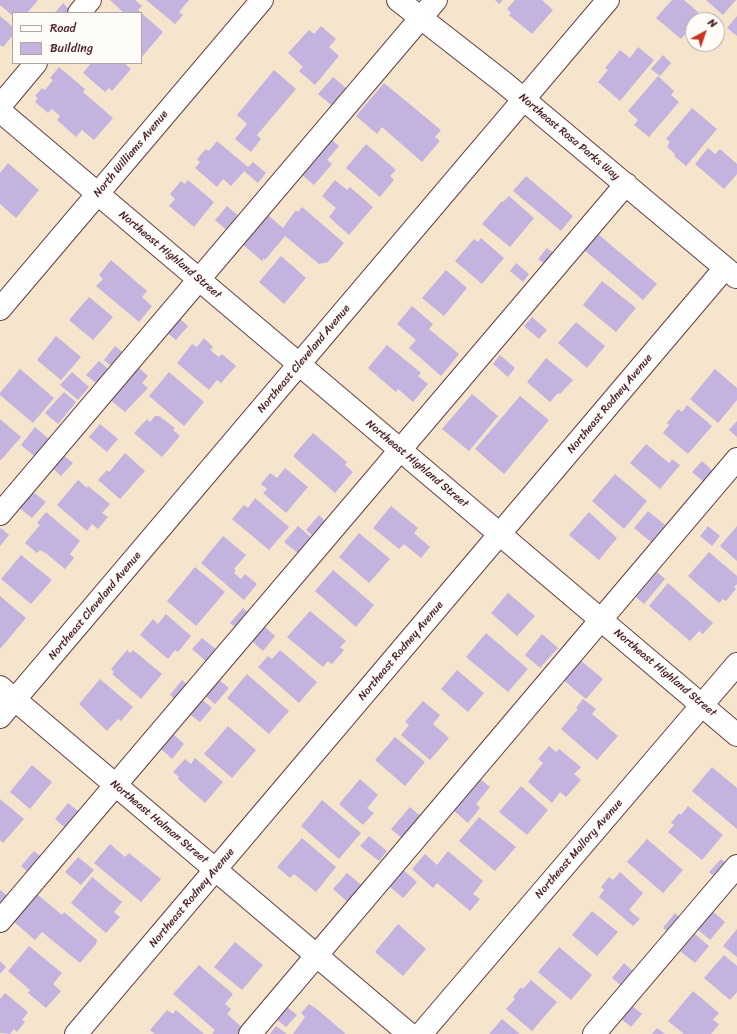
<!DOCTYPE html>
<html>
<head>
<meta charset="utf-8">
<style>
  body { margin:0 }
  #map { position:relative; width:737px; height:1034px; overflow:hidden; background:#f4e5cc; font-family:Sriracha,sans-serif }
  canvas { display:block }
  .legend { position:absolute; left:12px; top:12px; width:130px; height:52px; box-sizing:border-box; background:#fdfcf7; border:1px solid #b5a4a5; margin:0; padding:5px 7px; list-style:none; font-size:12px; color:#4a1f2b }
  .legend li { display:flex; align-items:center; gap:8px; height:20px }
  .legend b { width:20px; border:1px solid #b5a4a5 }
  .north { position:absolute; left:685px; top:12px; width:40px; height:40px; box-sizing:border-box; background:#fdfcf7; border:1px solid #b5a4a5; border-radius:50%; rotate:40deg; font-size:11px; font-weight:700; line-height:16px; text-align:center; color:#4a1f2b }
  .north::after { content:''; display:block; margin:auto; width:14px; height:18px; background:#c8321e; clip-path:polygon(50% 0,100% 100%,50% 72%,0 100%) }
</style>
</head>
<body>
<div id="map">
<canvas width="737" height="1034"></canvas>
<ul class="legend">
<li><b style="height:5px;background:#fff"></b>Road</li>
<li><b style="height:11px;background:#c4b3de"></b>Building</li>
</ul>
<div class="north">N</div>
</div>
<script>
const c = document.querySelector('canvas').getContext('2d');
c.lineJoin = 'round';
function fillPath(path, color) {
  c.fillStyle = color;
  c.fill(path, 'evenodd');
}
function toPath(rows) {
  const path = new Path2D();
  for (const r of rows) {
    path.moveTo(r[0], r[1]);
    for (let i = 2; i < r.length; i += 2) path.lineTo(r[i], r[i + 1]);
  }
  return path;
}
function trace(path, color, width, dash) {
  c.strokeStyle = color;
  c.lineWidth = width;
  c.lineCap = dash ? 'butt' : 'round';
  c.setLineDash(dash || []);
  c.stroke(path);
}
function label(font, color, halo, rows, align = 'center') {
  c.font = font + ' Sriracha,sans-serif';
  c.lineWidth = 3.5;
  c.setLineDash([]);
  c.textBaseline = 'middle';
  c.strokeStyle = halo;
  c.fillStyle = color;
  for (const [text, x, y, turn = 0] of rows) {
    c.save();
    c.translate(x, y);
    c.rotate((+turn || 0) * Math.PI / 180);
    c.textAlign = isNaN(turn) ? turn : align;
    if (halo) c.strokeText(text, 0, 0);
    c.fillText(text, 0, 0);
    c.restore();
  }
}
fillPath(toPath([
  [0,0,38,0,27,13,13,13,13,16,0,5],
  [110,0,135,0,142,6,138,10,163,32,141,58,141,13,124,13],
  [146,0,189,0,179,12,183,15,175,24],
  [495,0,503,0,499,4],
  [515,0,542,0,553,10,532,34,509,15,511,13,507,9],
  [672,0,684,0,698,12,686,27,689,29,681,39,656,18],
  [706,0,736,0,723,15],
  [63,3,72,12,55,13],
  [0,16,13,27,13,35,3,47,0,45],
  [737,16,737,36,727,28],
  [321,26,336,39,329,47,339,56,315,85,299,71,303,67,288,53,309,30,314,34],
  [638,47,654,60,620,101,598,82,608,70,605,68,620,50,630,58],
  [663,55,671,63,660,76,651,69],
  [91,63,124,63,131,69,112,91,109,88,105,92,83,73],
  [59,67,85,89,83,92,113,118,94,140,82,130,76,137,57,120,60,116,52,109,48,113,35,102,38,98,35,96,42,88,45,90,53,80,50,78],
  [274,70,296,89,257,135,261,139,251,152,235,139,247,124,237,115],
  [658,76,674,91,671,95,679,102,649,137,634,125,638,120,628,111],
  [333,77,351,92,337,110,318,94],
  [384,83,441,130,435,137,440,141,422,162,382,127,377,134,356,116],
  [692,108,717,129,686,166,674,156,675,154,667,147,670,142,666,139],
  [330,138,339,146,327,160,332,164,314,185,300,173],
  [217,141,248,167,231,186,223,179,217,187,195,168,200,162,197,159,206,149,209,151],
  [366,144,396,170,390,176,394,180,380,197,346,168],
  [708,148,715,154,720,149,737,164,737,174,724,189,695,164],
  [253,162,266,173,258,183,244,171],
  [8,163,39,190,16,218,0,204,0,173],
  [526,176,573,216,561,231,513,191],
  [188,180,214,202,194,227,169,206,175,199,170,194,181,181,185,184],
  [335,180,347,190,350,187,373,207,349,235,329,217,336,208,322,196],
  [509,196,534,218,510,247,482,224,502,201,503,202],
  [227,206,242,219,230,233,215,220],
  [302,207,344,243,328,262,319,264,285,236,265,260,264,258,262,261,241,243,268,215,283,228,296,210,298,212],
  [598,234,657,284,643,300,584,250],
  [481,238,504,258,482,284,455,261,474,239,478,242],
  [547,248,555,254,546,265,538,259],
  [281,256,306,278,284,304,259,282],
  [111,260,147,291,142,297,152,306,139,322,96,286,103,279,99,275],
  [516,263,529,274,523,282,510,271],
  [446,270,467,288,444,316,422,298],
  [602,281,636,308,616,332,583,305],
  [89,297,113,317,93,340,69,320],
  [412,306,433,324,429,329,459,354,441,376,409,348,416,340,397,324],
  [532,317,547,330,539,339,524,326],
  [179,318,188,326,176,340,166,332],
  [576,322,605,346,587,368,558,343],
  [56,336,81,357,61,380,37,360],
  [204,338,213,347,210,350,219,357,222,354,236,366,221,383,217,380,209,390,177,363,192,344,197,347],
  [387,345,421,373,418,376,428,384,413,402,398,389,396,392,368,368],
  [115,346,125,354,113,368,104,360],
  [500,355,515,368,508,377,493,364],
  [546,358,573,380,560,394,558,393,550,402,527,382],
  [99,361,113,373,101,387,86,375],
  [137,366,148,376,142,383,148,388,125,412,109,399],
  [20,369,54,398,33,423,0,395,0,393],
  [715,369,737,388,737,400,718,423,690,399],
  [72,372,89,387,78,400,60,385],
  [169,372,204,402,184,426,149,396],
  [64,392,76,402,58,424,45,413],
  [472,394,498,416,469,451,442,429],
  [520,396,549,420,504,474,475,449],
  [687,405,712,426,688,454,663,433,669,425,667,423,678,409,682,412],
  [155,416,159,416,175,428,173,430,180,436,162,457,134,433,147,419,150,422],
  [0,419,21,437,1,460,0,459],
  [737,421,737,437,729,430],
  [100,424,118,439,107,452,89,437],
  [35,427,54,443,39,460,21,445],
  [313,433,347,462,345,465,353,472,335,493,293,456],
  [646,444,669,463,672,459,680,465,660,489,630,463],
  [125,453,145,471,120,499,98,480,107,470,109,472],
  [62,454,73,463,61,476,51,467],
  [702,461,714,472,705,483,692,472],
  [285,468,308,487,286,513,263,493,267,489,261,484,270,473,277,478],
  [615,474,647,501,624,529,592,501],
  [78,480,87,488,88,486,110,504,102,513,108,517,98,529,92,524,87,531,57,505],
  [32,491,46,502,32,518,18,507],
  [255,498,289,527,269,550,232,519,244,505,248,508],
  [391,506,418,528,414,533,430,547,421,558,404,544,399,549,373,528],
  [648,511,665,525,651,542,634,528],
  [46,512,80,541,70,554,74,558,65,569,47,554,40,550,37,553,25,543,40,525,37,523],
  [589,512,617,538,599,560,569,535],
  [319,515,329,525,317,540,306,530],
  [298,526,313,539,299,554,284,542],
  [708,526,720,536,712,546,700,536],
  [737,526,737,561,720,546],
  [1,528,9,535,0,546,0,529],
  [359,533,390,559,369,583,339,557],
  [223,536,246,555,234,569,236,571,234,573,241,579,245,574,257,584,244,600,201,563],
  [709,552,737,576,737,584,734,587,736,589,726,601,723,599,719,603,688,576],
  [21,555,52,580,31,604,1,579],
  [195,567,225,592,196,626,167,601],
  [333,570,374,605,356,627,315,591],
  [657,572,665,579,644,604,636,597],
  [668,583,713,623,703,634,699,631,690,641,649,606],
  [508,593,535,616,517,636,491,613],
  [0,596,26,618,0,649],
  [243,608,252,616,239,630,230,623],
  [310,611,346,641,340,647,344,650,332,664,328,661,323,667,287,637],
  [166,614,191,636,178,652,175,650,168,659,140,635,153,619,158,624],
  [264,626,275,636,263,651,252,641],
  [486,633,528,669,508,692,466,657],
  [542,634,558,648,540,668,525,655],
  [202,638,217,650,207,662,192,649],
  [127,650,130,653,133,650,162,674,141,699,112,674,114,672,111,669],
  [280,650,317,682,299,703,258,667,268,656,272,659],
  [579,659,603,679,586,699,562,679],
  [457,670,484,693,468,712,441,689],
  [247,674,289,711,269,734,227,698],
  [217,678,229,688,215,704,203,694],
  [100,679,133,707,121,721,118,719,107,731,79,704],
  [182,680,191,688,178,702,170,695],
  [199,697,212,708,200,722,187,712],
  [583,699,596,709,592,714,618,736,597,760,561,729,578,709,576,708],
  [423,701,440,715,433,724,449,738,430,760,401,735,409,725,405,722],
  [228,726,256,750,232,778,204,754],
  [172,733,184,744,172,759,160,748],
  [395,737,425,762,405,786,375,760],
  [549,746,556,752,559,749,581,767,574,774,581,780,566,797,560,792,552,803,528,782,543,763,538,759],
  [195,758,223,782,205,803,178,779,179,777,173,772,185,759,191,764],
  [32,765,52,782,30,809,10,792],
  [712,767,737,788,737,829,692,791],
  [360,779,378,795,367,808,374,813,363,825,339,804],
  [480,779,490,787,476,804,480,808,468,823,453,810],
  [521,786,548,810,527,835,499,812],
  [0,799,24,819,3,843,0,840],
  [322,800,361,833,339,859,301,826],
  [68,803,83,815,69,831,55,819],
  [688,806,723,835,702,860,668,832,674,825,671,823,679,813,681,815],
  [410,807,424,819,405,841,391,829],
  [479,817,516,847,495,871,459,841],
  [369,836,387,851,379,861,360,846],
  [302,838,336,867,316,892,294,874,290,878,277,867],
  [647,839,683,870,663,893,627,862],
  [110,844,125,857,129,853,161,879,141,902,94,863],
  [34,851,44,859,31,875,21,866],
  [448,851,483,881,473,894,480,899,470,911,437,883,433,888,412,869,425,854,437,865],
  [78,857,94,870,81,885,65,872],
  [721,859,729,866,718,880,709,872],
  [402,869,417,882,403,898,388,885],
  [620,872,643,893,629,910,640,919,633,926,599,897,604,890,601,887,609,877,613,880],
  [347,873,364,887,350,904,333,889],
  [92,877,122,902,114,912,120,917,106,933,71,903],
  [0,890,11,899,0,913],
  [37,894,62,915,64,912,97,940,96,944,80,963,42,932,35,940,13,921],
  [711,910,725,922,710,940,696,928],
  [592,911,618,932,597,956,572,935],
  [675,913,682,920,670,934,663,928],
  [398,924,426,949,403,976,375,952],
  [737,929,737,957,723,946],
  [695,934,709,946,695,963,680,951],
  [235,942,263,965,242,990,214,967],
  [29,946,62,973,53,984,61,991,46,1008,28,993,30,990,8,971],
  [559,947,592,975,571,1000,538,972],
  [724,955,737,966,737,992,730,1000,704,978],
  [0,961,6,967,0,974],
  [624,963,637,975,625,989,612,978],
  [199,965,233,994,225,1004,231,1009,227,1014,245,1030,242,1034,214,1034,212,1033,215,1030,173,994],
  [531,980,557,1002,532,1031,506,1009,515,999,513,997,521,987,523,989],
  [693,991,719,1013,713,1020,719,1024,711,1034,684,1034,668,1021],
  [5,993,28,1012,22,1020,25,1022,17,1032,14,1029,10,1034,0,1033,0,999],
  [309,1004,318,1010,346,1034,293,1034,305,1017,301,1013],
  [631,1005,642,1014,631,1027,620,1018],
  [287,1007,297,1015,286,1027,276,1019],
  [167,1010,173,1014,176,1010,204,1034,155,1034,150,1030],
  [502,1019,520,1034,489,1034],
  [276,1026,287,1034,270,1034],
  [657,1028,665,1034,652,1034]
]), '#c4b3de');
const minor = toPath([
  [398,0,503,82,736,277],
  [79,13,90,0],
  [0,106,36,63],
  [0,111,737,735],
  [0,309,262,0],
  [0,514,436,0],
  [0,687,409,1034],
  [0,717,608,0],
  [0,921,626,184],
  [76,1034,725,268],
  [250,1034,737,459],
  [421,1034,737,664],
  [594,1034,737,866]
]);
trace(minor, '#643d43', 24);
trace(minor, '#fff', 22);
label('11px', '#4a1f2b', '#fdfcf7', [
  ["Northeast Rosa Parks Way",569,137,40],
  ["North Williams Avenue",131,154,-50],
  ["Northeast Highland Street",170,255,40],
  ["Northeast Cleveland Avenue",304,359,-50],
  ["Northeast Rodney Avenue",610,404,-50],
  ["Northeast Highland Street",417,464,40],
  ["Northeast Cleveland Avenue",95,606,-50],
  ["Northeast Rodney Avenue",401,651,-50],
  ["Northeast Highland Street",665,673,40],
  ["Northeast Holman Street",159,822,40],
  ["Northeast Mallory Avenue",579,849,-49],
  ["Northeast Rodney Avenue",192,898,-50]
]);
</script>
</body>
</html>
